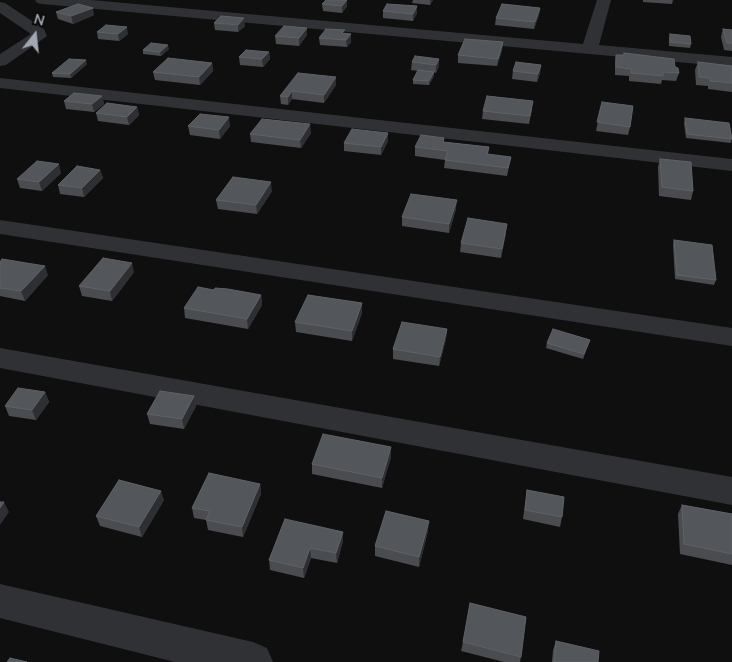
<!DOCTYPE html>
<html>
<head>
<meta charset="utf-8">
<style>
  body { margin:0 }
  #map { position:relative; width:732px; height:662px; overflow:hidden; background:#0f0f10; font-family:"Nunito Sans",sans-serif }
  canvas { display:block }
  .north { position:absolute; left:10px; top:10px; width:50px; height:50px; -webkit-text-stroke:4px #0a0a0b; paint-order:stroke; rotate:16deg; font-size:14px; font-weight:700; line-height:20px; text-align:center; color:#a1a7b0 }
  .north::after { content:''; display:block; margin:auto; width:18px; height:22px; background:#a1a7b0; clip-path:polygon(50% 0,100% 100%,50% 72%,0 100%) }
</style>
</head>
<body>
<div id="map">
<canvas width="732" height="662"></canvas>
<div class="north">N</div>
</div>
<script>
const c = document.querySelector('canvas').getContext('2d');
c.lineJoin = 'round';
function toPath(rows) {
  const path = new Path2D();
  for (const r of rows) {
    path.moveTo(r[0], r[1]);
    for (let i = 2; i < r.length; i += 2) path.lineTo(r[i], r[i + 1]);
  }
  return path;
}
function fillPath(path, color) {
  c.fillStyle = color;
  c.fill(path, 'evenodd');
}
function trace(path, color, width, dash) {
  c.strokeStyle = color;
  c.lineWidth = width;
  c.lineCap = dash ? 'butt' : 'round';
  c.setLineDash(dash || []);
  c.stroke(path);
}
fillPath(toPath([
  [35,0,91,0,583,44,597,0,611,0,599,45,732,57,732,67,42,4,37,3,35,0],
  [0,2,5,3,44,29,47,36,6,65,0,66,0,54,31,34,0,13,0,2],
  [0,78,732,159,732,171,0,88,0,78],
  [0,220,732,328,732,346,0,234,0,220],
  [0,348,732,477,732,505,0,368,0,348],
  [0,584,253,642,267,648,273,662,175,662,0,618,0,584]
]), '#303135');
fillPath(toPath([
  [413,0,433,0,430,5,412,3],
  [643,0,673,0,672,4,643,2],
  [322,4,347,6,342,13,323,11],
  [417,6,417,13,413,21,383,18,383,11],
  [540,8,539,15,534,29,495,25,496,18],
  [56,12,94,15,73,24,58,19],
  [214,23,245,26,238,32,215,30],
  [723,29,732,30,732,51,724,50,721,37],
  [97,32,128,34,119,41,98,39],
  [345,34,351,42,347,47,320,45,319,38],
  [670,34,691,44,690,48,669,46,669,38],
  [307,35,299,46,276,44,275,36],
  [503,42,502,50,497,66,458,63,458,55],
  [169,49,161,56,143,54,143,50],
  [269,52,270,59,263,67,240,65,239,57],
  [624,53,675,67,679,73,676,81,662,80,661,84,629,81,629,76,615,75,615,62,616,55,624,55],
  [439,59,439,66,436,73,434,72,434,76,429,85,413,84,413,80,418,71,411,70,412,62],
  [698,62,732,66,732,92,708,89,708,86,696,85,695,70],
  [212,63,213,71,200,85,155,80,153,72],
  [87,64,71,78,53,77,52,73],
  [541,65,540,73,537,82,512,79,513,71],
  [298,73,336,85,324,103,292,99,288,105,281,104,280,96],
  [102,96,104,104,94,112,66,109,64,101],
  [602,102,630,127,628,135,596,131],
  [137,107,139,115,129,125,98,121,96,113],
  [532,109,529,124,482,119,483,111],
  [685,118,732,137,731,143,686,138,684,123],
  [188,126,230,126,220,139,190,135],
  [311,133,301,148,251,142,250,134],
  [388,133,388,141,381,155,344,151,344,143],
  [444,138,444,142,489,147,488,155,511,157,507,176,444,168,445,160,415,156,415,147],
  [660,159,693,191,691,200,659,196,658,167],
  [100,170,103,178,84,197,60,194,58,185],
  [61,173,42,191,20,188,17,179],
  [272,191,257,214,218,209,216,200],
  [456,209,449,233,402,226,402,217],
  [506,233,501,258,460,252,461,243],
  [674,240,716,280,714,285,675,279,673,245],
  [0,262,48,275,25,301,0,296],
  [134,272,112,301,82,296,79,286],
  [261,295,262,305,248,329,185,318,184,308],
  [362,303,362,313,352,341,296,332,295,322],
  [447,329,446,339,439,366,393,359,393,349],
  [590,340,583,359,546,348,547,343],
  [45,392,49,402,36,420,9,416,5,406],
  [194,396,196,406,184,429,150,424,147,414],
  [391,457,382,488,312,474,312,464],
  [260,484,261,494,243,537,208,530,206,520,194,518,192,508],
  [527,490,562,517,560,527,523,519],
  [164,500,142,537,100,526,96,516],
  [682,505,732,514,732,565,680,554,678,514],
  [285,519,343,541,337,563,311,558,304,578,270,570,269,560],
  [428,531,419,567,375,556,375,546],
  [556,641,598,662,552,662,553,650],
  [463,642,521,657,520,662,504,662,461,651]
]), '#4a4c4f');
fillPath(toPath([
  [347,0,347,6,342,13,342,6],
  [430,0,433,0,430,5],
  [417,6,417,13,413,21,413,14],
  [93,8,94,15,73,24,71,16],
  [540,8,539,15,534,29,535,22],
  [244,18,245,26,238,32,238,25],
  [127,27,128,34,119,41,118,34],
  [307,28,307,35,299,46,299,38],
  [351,34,351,42,347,47,346,40],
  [503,42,502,50,497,66,498,59],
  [168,45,169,49,161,56,160,52],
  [269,52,270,59,263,67,262,59],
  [439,59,439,66,436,73,436,65],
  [86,60,87,64,71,78,70,74],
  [212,63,213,71,200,85,199,77],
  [541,65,540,73,537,82,538,74],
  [434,72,434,76,429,85,429,81],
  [336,77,336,85,324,103,324,95],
  [292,91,292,99,288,105,288,97],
  [102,96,104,104,94,112,92,104],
  [137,107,139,115,129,125,127,117],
  [229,117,230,126,220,139,219,130],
  [310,124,311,133,301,148,300,140],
  [388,133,388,141,381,155,381,147],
  [59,164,61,173,42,191,39,182],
  [100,170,103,178,84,197,82,188],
  [271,182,272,191,257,214,256,205],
  [457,200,456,209,449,233,449,224],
  [507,224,506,233,501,258,502,249],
  [132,263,134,272,112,301,110,291],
  [45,266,48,275,25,301,21,291],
  [261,295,262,305,248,329,247,319],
  [362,303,362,313,352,341,352,331],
  [447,329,446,339,439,366,440,357],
  [45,392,49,402,36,420,32,410],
  [194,396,196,406,184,429,182,419],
  [391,447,391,457,382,488,382,478],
  [260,484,261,494,243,537,242,527],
  [161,491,164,500,142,537,139,527],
  [4,502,9,512,0,525,0,508],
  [429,521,428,531,419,567,419,557],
  [343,532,343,541,337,563,336,553],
  [310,548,311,558,304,578,303,568]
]), '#2e2f32');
const building = toPath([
  [326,0,347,0,342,6,322,4,326,0],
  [78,4,93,8,71,16,56,12,78,4],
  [387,4,417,6,413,14,383,11,387,4],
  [502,4,540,8,535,22,496,18,502,4],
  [221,16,244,18,238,25,214,23,221,16],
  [106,25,127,27,118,34,97,32,106,25],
  [284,26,307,28,299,38,275,36,284,26],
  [326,29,345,30,342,33,351,34,346,40,319,38,326,29],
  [723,29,732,30,732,43,727,43,723,29],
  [670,34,690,36,691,44,670,42,670,34],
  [465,39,503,42,498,59,458,55,465,39],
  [151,43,168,45,160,52,143,50,151,43],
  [246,50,269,52,262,59,239,57,246,50],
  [624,53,674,59,675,67,678,68,679,73,663,72,663,76,631,73,631,69,616,67,616,55,624,55,624,53],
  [415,56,439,59,436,65,412,62,415,56],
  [168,58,212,63,199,77,153,72,168,58],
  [69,59,86,60,70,74,52,73,69,59],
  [516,62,541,65,538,74,513,71,516,62],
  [698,62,732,66,732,83,710,81,710,78,699,77,698,62],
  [418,70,434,72,429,81,413,80,418,70],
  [298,73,336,77,324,95,292,91,288,97,280,96,298,73],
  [74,93,102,96,92,104,64,101,74,93],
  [487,96,533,101,530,116,483,111,487,96],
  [602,102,633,106,630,127,597,122,602,102],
  [107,103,137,107,127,117,96,113,107,103],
  [200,114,229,117,219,130,188,126,200,114],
  [685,118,729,123,732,139,687,134,685,118],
  [262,119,310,124,300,140,250,134,262,119],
  [352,129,388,133,381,147,344,143,352,129],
  [421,135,444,138,443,142,489,147,487,154,511,157,508,168,445,160,448,151,415,147,421,135],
  [660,159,691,162,693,191,662,187,660,159],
  [37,161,59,164,39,182,17,179,37,161],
  [77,166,100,170,82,188,58,185,77,166],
  [233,177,271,182,256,205,216,200,233,177],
  [411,194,457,200,449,224,402,217,411,194],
  [468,218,507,224,502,249,461,243,468,218],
  [674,240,712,245,716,280,677,275,674,240],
  [103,258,132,263,110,291,79,286,103,258],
  [2,259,45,266,21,291,0,288,0,262,2,259],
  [198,287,214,290,215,288,228,289,261,295,247,319,184,308,198,287],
  [308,295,362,303,352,331,295,322,308,295],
  [402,322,447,329,440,357,393,349,402,322],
  [553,329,590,340,584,354,547,343,553,329],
  [18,388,45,392,32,410,5,406,18,388],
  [160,391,194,396,182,419,147,414,160,391],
  [323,434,391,447,382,478,312,464,323,434],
  [209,473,260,484,242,527,206,520,210,511,192,508,209,473],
  [119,480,161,491,139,527,96,516,119,480],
  [527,490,564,497,562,517,525,510,527,490],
  [0,502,4,502,0,508,0,502],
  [682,505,732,514,732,554,684,544,682,505],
  [386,511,429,521,419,557,375,546,386,511],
  [285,519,343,532,336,553,310,548,303,568,269,560,285,519],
  [470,603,526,617,521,657,463,642,470,603],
  [556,641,599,651,598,662,554,662,556,641],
  [10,658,27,662,7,662,10,658]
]);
fillPath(building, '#53565a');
trace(building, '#5f6267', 1);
</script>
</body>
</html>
